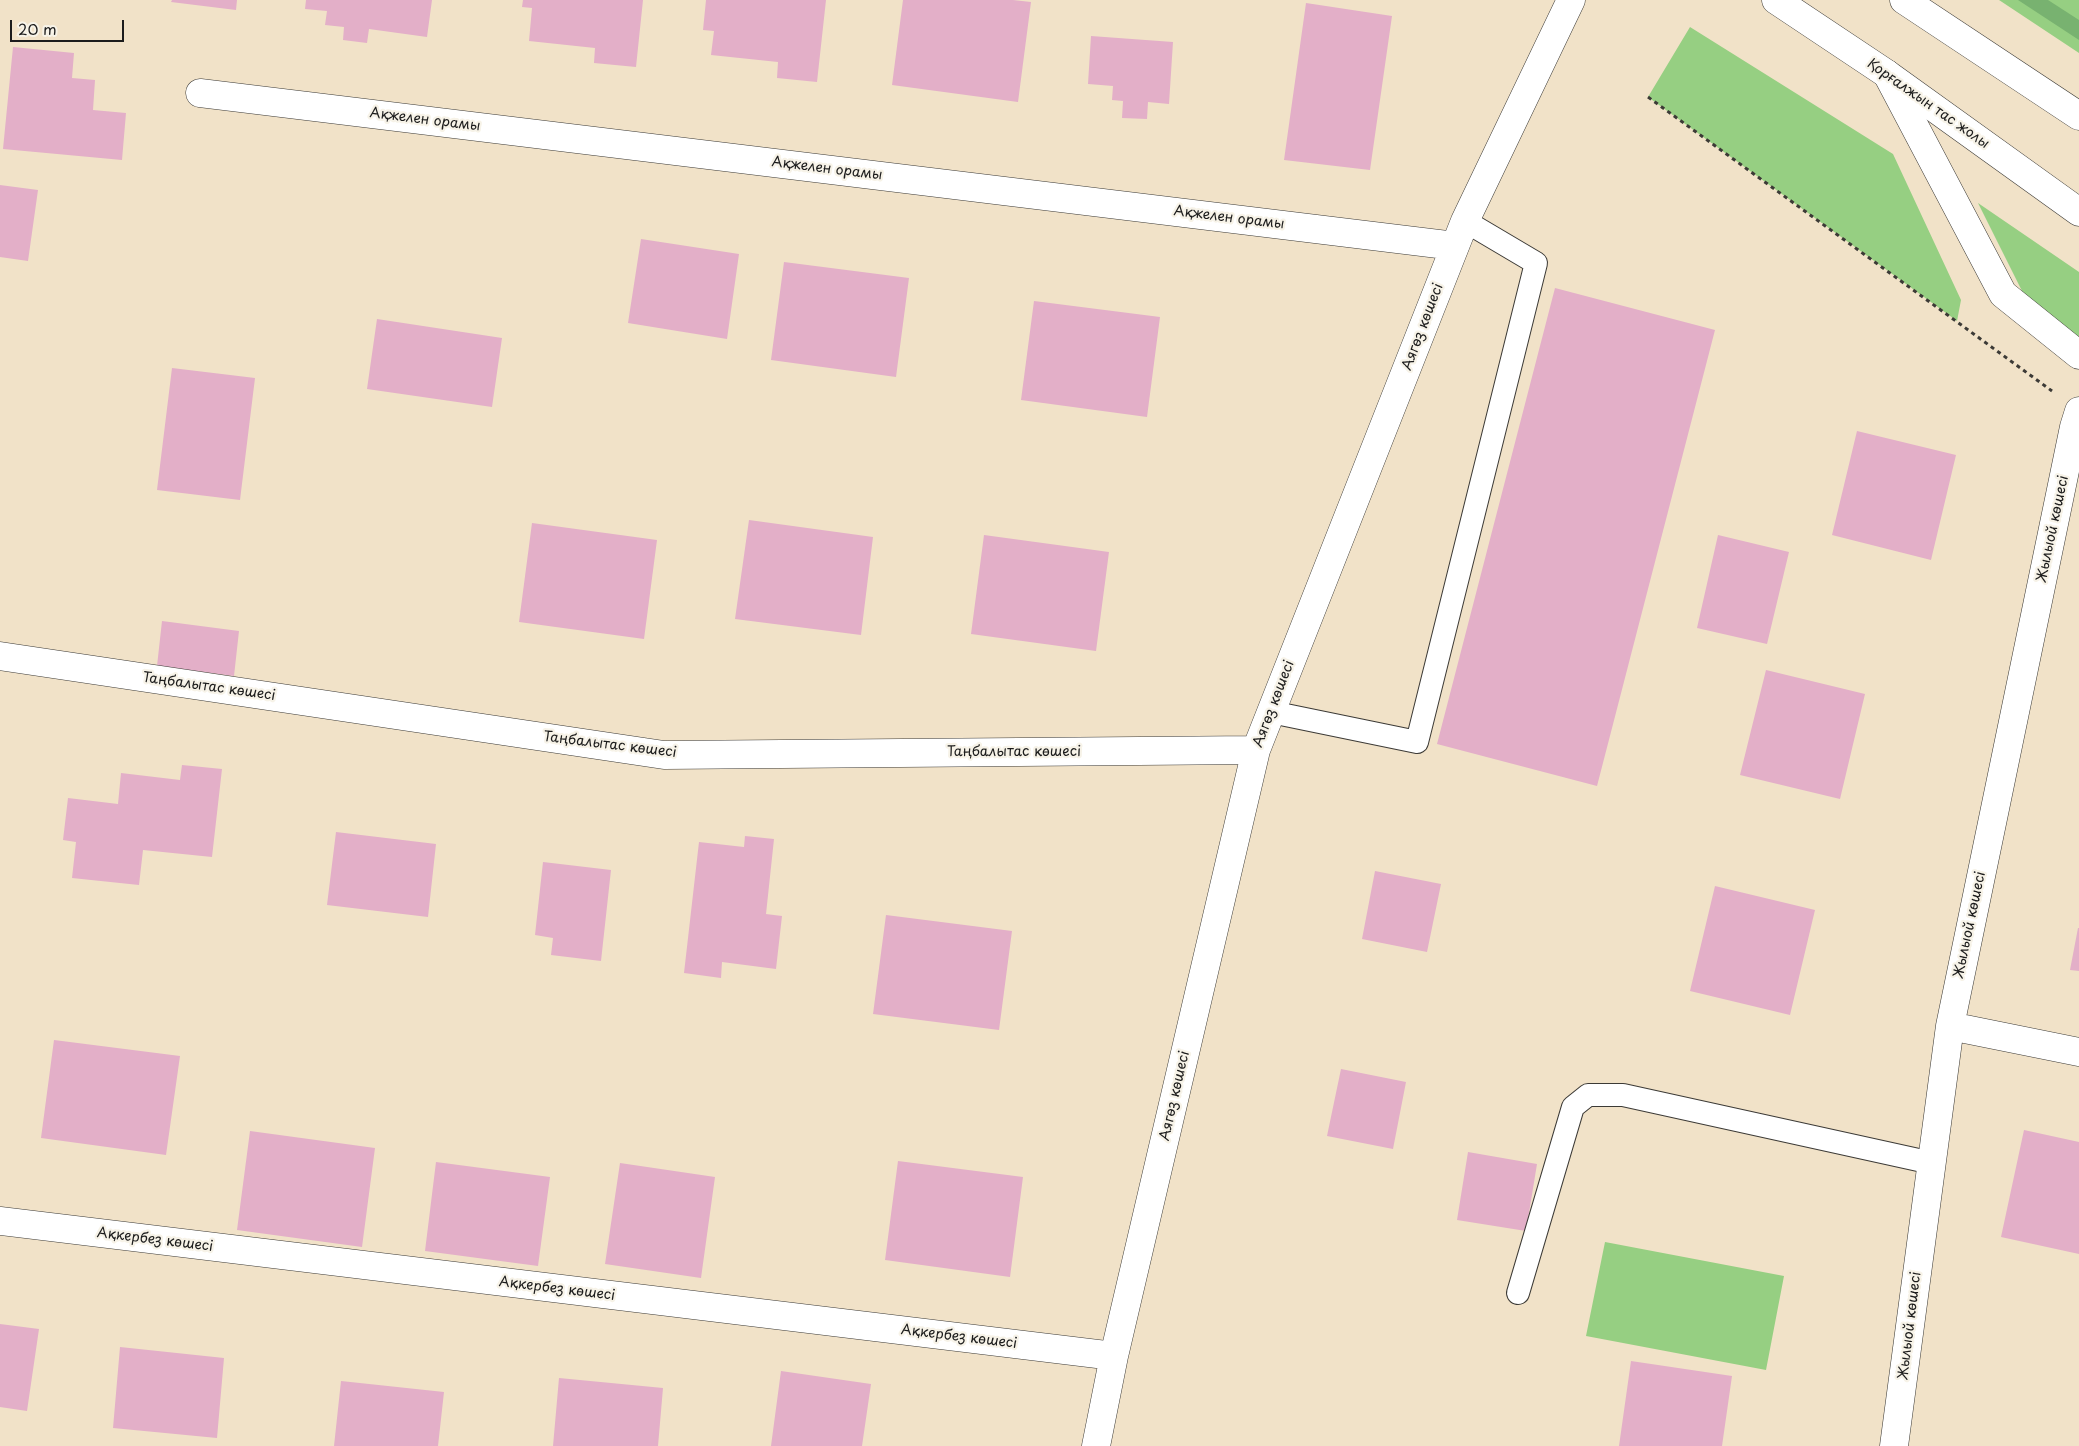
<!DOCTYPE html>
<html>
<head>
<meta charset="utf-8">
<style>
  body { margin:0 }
  #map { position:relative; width:2079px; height:1446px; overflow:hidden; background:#f1e2c8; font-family:"Playpen Sans",sans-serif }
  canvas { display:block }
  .scale { position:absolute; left:10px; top:20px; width:114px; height:22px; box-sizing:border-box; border:2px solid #1c1c1c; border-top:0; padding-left:6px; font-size:15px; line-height:18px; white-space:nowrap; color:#1c1c1c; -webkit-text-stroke:4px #f7f3e8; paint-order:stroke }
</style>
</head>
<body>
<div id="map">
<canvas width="2079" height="1446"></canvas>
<div class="scale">20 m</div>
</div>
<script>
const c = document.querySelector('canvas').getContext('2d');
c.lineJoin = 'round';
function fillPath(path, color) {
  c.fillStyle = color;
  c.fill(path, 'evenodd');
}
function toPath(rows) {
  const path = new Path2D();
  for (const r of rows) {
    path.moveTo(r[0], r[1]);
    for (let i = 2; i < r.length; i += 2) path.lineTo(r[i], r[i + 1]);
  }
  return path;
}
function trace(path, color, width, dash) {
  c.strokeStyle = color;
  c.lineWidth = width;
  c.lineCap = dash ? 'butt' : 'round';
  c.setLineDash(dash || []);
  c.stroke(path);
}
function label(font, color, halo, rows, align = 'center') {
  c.font = font + ' "Playpen Sans",sans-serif';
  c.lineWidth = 4.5;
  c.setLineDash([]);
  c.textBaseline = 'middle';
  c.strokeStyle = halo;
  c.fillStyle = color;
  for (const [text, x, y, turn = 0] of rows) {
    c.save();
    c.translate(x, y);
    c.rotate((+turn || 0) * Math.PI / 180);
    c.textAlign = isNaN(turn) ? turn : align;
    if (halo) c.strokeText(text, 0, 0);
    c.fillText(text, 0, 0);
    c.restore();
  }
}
fillPath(toPath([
  [1999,0,2079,0,2079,53],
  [1690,27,1893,154,1961,300,1957,321,1648,97],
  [1978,203,2079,272,2079,339,2027,301],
  [1605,1242,1784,1276,1766,1370,1586,1336]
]), '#96cf82');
fillPath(toPath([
  [2018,0,2048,0,2079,20,2079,40]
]), '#78b270');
fillPath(toPath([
  [172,0,237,0,236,10,171,2],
  [306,0,432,0,427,37,369,29,367,43,343,40,344,27,325,25,327,11,305,9],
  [523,0,643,0,636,67,594,63,595,48,529,41,532,8,522,7],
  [706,0,826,0,817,82,777,78,778,62,711,55,714,31,703,30],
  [903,0,1013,0,1031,2,1018,102,892,85],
  [1306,3,1392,16,1370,170,1284,160],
  [1091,36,1173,42,1169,104,1148,102,1147,119,1122,118,1123,101,1112,100,1113,86,1088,84],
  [13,47,74,53,72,78,95,80,93,110,126,113,122,160,3,149],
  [0,185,38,190,28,261,0,257],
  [641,239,739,254,727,339,628,323],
  [784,262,909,278,896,377,771,360],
  [1555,288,1715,330,1597,786,1437,744],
  [1034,301,1160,317,1147,417,1021,400],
  [377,319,502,338,492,407,367,389],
  [172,368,255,378,240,500,157,490],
  [1857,431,1956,455,1931,560,1832,535],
  [749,520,873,537,861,635,735,619],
  [532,523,657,540,644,639,519,622],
  [984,535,1109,552,1096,651,971,634],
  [1718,535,1789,552,1767,644,1697,628],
  [162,621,239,631,234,676,157,666],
  [1766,670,1865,694,1840,799,1740,775],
  [182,765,222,769,212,857,143,850,139,885,72,878,76,842,63,840,68,798,118,804,121,773,180,780],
  [336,832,436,844,428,917,327,905],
  [745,836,774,839,766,914,782,916,776,969,722,962,721,978,684,973,699,842,744,847],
  [543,862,611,870,601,961,551,955,553,938,535,935],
  [1375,871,1441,884,1427,952,1362,939],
  [1715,886,1815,910,1790,1015,1690,991],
  [886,915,1012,931,999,1030,873,1014],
  [2078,928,2079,928,2079,971,2070,970],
  [54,1040,180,1056,166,1155,41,1138],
  [1341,1069,1406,1082,1393,1149,1327,1136],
  [2024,1130,2079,1142,2079,1254,2001,1237],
  [250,1131,375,1148,362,1247,237,1230],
  [1468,1152,1537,1164,1526,1231,1457,1220],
  [898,1161,1023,1177,1010,1277,885,1260],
  [436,1162,550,1177,538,1266,425,1251],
  [620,1163,715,1177,701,1278,605,1264],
  [0,1324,39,1329,27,1411,0,1407],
  [120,1347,224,1358,217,1438,113,1428],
  [1631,1361,1732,1376,1722,1446,1619,1446],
  [781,1371,871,1384,862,1446,771,1446],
  [559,1378,663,1388,658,1446,553,1446],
  [341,1381,444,1392,438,1446,334,1446]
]), '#e3afc8');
const service = toPath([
  [1271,712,1417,742,1536,263,1465,221],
  [1518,1293,1573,1107,1588,1095,1623,1095,1932,1163]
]);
const minor = toPath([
  [1887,74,2003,294,2079,355],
  [200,93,1455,246],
  [0,656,664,755,1256,750],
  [1950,1026,2079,1052],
  [0,1221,1114,1356],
  [1096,1446,1114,1356,1256,750,1465,221,1571,0],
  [1894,1446,1950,1026,2074,427,2079,411]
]);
const primary = toPath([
  [1776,0,1887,74,2079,212],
  [1904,0,2079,116]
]);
trace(service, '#3c3a36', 24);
trace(minor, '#3c3a36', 29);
trace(primary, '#3c3a36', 29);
trace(toPath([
  [1648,97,2052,391]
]), '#3c3a36', 3, [4, 4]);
trace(service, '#fff', 22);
trace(minor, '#fff', 28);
trace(primary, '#fff', 28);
label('14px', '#1c1c1c', '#f7f3e8', [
  ["Қорғалжын тас жолы",1928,104,35],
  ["Ақжелен орамы",425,120,7],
  ["Ақжелен орамы",827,169,7],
  ["Ақжелен орамы",1229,218,7],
  ["Аягөз көшесі",1423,327,-69],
  ["Жылыой көшесі",2053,529,-78],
  ["Таңбалытас көшесі",209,687,8],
  ["Аягөз көшесі",1274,704,-69],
  ["Таңбалытас көшесі",610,745,7],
  ["Таңбалытас көшесі",1014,752],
  ["Жылыой көшесі",1970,925,-78],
  ["Аягөз көшесі",1175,1096,-77],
  ["Ақкербез көшесі",155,1240,7],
  ["Ақкербез көшесі",557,1289,7],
  ["Жылыой көшесі",1910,1326,-83],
  ["Ақкербез көшесі",959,1337,7]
]);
</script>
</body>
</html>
